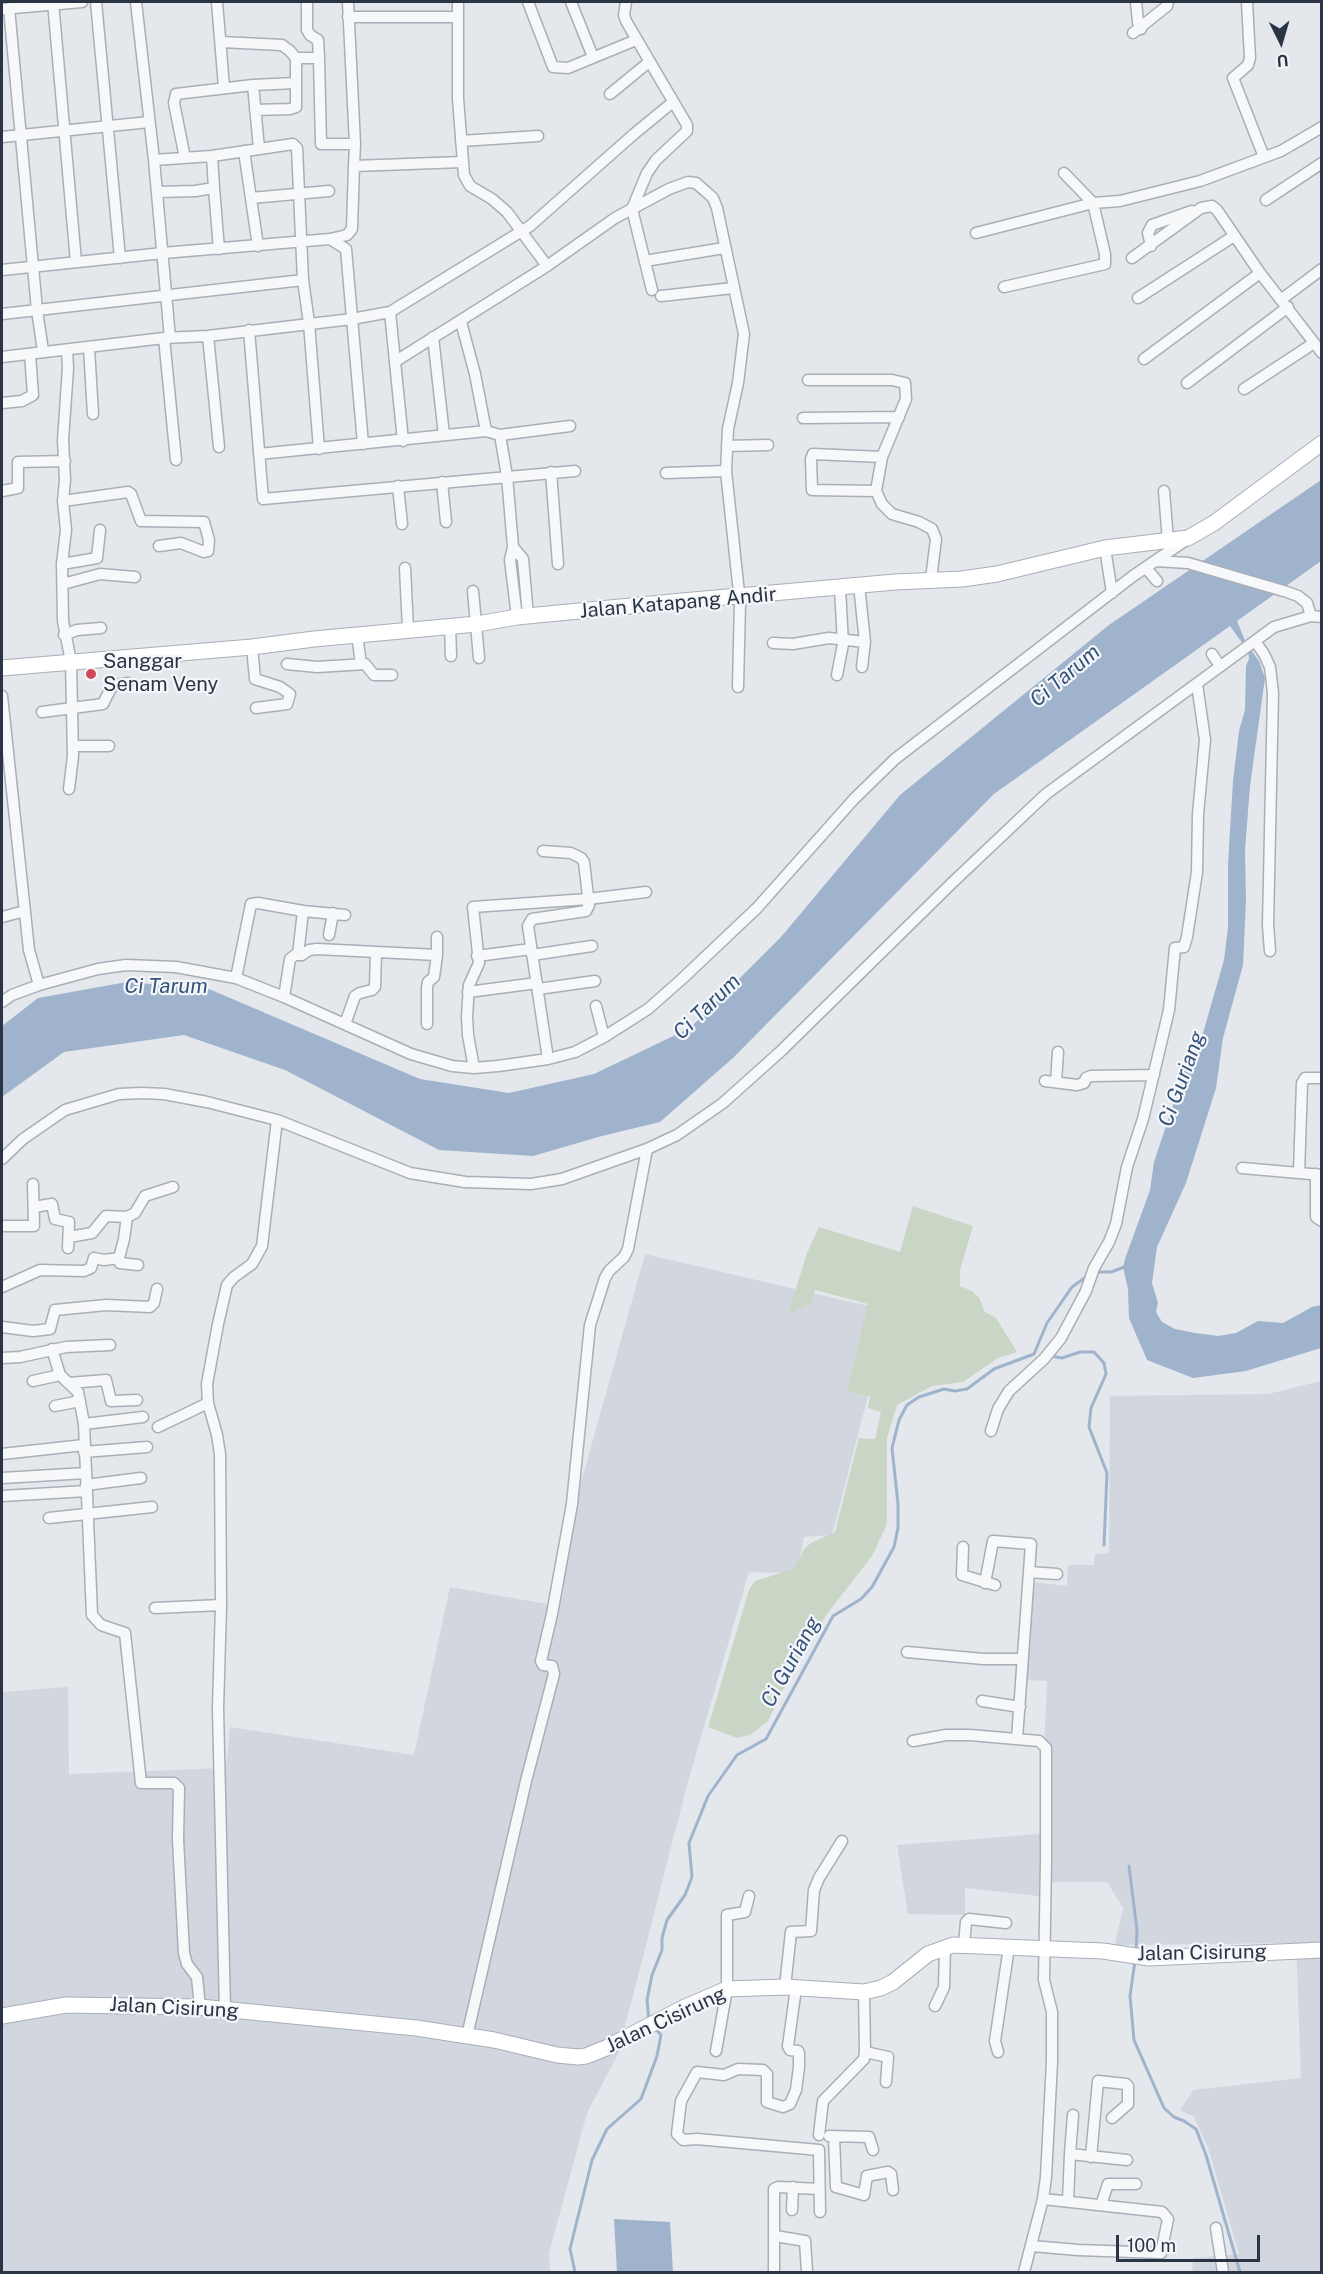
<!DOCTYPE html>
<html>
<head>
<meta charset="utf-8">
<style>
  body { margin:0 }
  #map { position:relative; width:1323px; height:2274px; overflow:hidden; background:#e4e7ec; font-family:"Public Sans",sans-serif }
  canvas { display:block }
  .frame { position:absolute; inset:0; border:3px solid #2b3445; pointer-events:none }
  .north { position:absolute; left:1251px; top:12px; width:60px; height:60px; -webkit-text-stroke:4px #f4f6f9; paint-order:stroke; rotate:175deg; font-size:16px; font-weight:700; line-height:24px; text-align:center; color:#2b3445 }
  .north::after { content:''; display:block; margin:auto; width:21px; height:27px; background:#2b3445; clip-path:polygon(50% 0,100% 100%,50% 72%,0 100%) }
  .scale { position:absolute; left:1116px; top:2235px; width:144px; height:27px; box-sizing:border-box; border:3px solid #2b3445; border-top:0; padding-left:8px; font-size:18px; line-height:21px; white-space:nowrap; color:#2b3445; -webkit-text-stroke:4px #f4f6f9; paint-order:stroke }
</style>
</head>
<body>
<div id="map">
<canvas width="1323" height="2274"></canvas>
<div class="frame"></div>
<div class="north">U</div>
<div class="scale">100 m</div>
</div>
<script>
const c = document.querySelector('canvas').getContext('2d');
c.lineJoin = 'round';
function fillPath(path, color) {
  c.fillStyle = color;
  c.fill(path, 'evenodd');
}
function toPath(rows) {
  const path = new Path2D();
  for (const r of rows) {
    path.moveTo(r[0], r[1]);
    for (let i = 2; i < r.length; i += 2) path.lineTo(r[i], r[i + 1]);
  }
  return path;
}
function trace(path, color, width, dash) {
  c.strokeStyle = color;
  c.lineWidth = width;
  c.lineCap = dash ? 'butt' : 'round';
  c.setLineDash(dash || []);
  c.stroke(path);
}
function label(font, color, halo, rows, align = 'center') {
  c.font = font + ' "Public Sans",sans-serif';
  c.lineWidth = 4.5;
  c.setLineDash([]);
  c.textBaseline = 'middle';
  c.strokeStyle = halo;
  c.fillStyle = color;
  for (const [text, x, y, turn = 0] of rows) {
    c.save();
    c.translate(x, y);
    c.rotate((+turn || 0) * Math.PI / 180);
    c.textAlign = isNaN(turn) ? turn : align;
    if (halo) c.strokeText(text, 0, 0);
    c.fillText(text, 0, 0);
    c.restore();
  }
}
fillPath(toPath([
  [645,1254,890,1311,832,1535,804,1537,796,1573,749,1572,686,1789,618,2054,587,2113,549,2253,550,2272,2,2272,2,1692,68,1687,69,1774,226,1768,230,1727,414,1755,450,1587,547,1604],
  [1321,1381,1321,2272,1192,2272,1193,2258,1239,2254,1208,2148,1194,2117,1180,2110,1193,2090,1301,2078,1296,1943,1115,1945,1123,1908,1107,1882,1039,1882,1039,1896,965,1888,965,1915,908,1914,897,1845,1040,1834,1047,1681,1026,1680,1033,1582,1067,1586,1068,1565,1094,1565,1095,1554,1109,1553,1110,1396,1268,1394]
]), '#d2d6de');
fillPath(toPath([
  [913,1206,973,1226,960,1270,960,1286,972,1291,979,1298,985,1312,996,1318,1017,1352,998,1358,963,1382,932,1386,897,1405,887,1438,887,1524,872,1556,827,1614,794,1667,768,1721,750,1735,737,1738,708,1727,749,1590,755,1581,794,1569,804,1549,811,1543,835,1532,859,1438,875,1439,881,1412,868,1408,870,1397,847,1391,868,1304,815,1290,811,1303,788,1315,807,1253,819,1227,900,1252]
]), '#c9d6c5');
fillPath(toPath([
  [1321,480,1321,561,1237,621,1246,643,1259,661,1265,678,1250,786,1245,850,1246,901,1243,965,1223,1038,1216,1088,1186,1183,1157,1247,1152,1283,1158,1303,1156,1312,1162,1322,1175,1329,1195,1333,1218,1336,1236,1333,1258,1321,1283,1323,1312,1307,1321,1305,1321,1348,1246,1371,1193,1378,1147,1360,1129,1318,1128,1289,1123,1267,1125,1259,1150,1190,1154,1162,1188,1060,1197,1054,1224,960,1228,927,1228,864,1233,781,1239,731,1245,710,1246,666,1249,659,1248,651,1230,626,994,794,733,1058,660,1122,602,1136,533,1156,439,1150,285,1070,184,1035,64,1052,2,1097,2,1026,38,998,127,982,209,989,420,1079,509,1093,594,1074,690,1028,781,937,900,795,1109,625],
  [614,2219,670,2222,673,2272,617,2272]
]), '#9fb4cc');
trace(toPath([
  [1096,1272,1111,1272,1127,1266],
  [1051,1356,1062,1358,1080,1352,1094,1352,1104,1363,1106,1374,1091,1408,1089,1427,1107,1473,1104,1545],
  [1129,1866,1137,1930,1136,1951],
  [1135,1961,1130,1996,1134,2040,1164,2108,1174,2117,1184,2121,1196,2129,1206,2155,1240,2272],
  [649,2021,647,2000,652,1975,662,1950,662,1938,667,1920,685,1895,692,1877,689,1843,708,1796,737,1755,766,1739,833,1616,861,1599,872,1587,894,1547,898,1528,898,1504,892,1448,899,1420,907,1405,919,1397,944,1389,955,1391,967,1389,994,1369,1034,1354,1047,1323,1072,1287,1090,1274],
  [575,2272,570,2249,592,2160,607,2129,641,2099,657,2056,661,2035,655,2028]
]), '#9fb4cc', 3);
const street = toPath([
  [53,2,76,262],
  [96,2,120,258],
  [136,2,154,160,170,338],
  [217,2,224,87],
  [307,2,307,30,310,35,318,40,319,58],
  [348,2,355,144,354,166,462,162],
  [458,2,458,99,464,175,470,186,492,199,507,212,547,266],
  [528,2,553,67,568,68,636,40],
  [571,2,593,57],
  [626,2,624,15,626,21,687,125,687,131,656,160,647,173,632,209,652,290],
  [1136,2,1138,22,1141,29],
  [1247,2,1250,58,1248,65,1233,78,1264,157],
  [9,8,37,310,43,351],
  [2,9,82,2],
  [348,17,458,17],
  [1133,33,1167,6,1168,2],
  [221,42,282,45,290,51,296,58,296,107,290,109,255,110],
  [296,58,319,58,321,144,355,144],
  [253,85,259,148],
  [610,94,649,62],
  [2,137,149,122],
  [461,141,538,136],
  [244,151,258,246],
  [185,158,174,103,176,94,253,85,295,83],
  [154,160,212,156,293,144,297,148,303,280,309,323,319,449],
  [214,188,219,249],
  [157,192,195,191,214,188,212,156],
  [251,198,329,191],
  [1266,200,1322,163],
  [976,233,1093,203,1120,201,1200,181,1281,151,1322,127],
  [330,239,346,249,363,444],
  [1151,246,1148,233,1152,225,1192,211],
  [1132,258,1201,208,1212,206,1217,210,1260,273,1322,353],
  [645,261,724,248],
  [2,270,163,253,330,239,347,235,352,229,354,166],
  [1004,287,1105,264,1105,254,1093,203,1064,173],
  [661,296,733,288],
  [1138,298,1234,236],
  [1282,299,1322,269],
  [390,312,403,441],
  [2,314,303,280],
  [461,322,475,374,486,431],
  [249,330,263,499,575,471],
  [208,336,219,447],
  [433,337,444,435],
  [164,338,176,460],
  [89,348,93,414],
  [2,357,164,338,208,336,352,319,390,312,530,226,634,134,673,102],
  [1144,359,1260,273],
  [396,361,547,266,615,218,669,189,688,182,696,183,704,190,713,198,717,208,744,334,738,383,728,429,726,471,740,602,738,687],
  [808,380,892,380,905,383,906,399,882,457,876,491,882,504,892,514,919,522,932,529,936,539,931,579],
  [1187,383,1288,307],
  [1244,389,1314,343],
  [2,403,22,401,33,395,30,354],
  [803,418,899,417],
  [500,435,507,476,513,547,510,560,517,617],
  [727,446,768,445],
  [259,454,486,431,500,435,570,426],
  [551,472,558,564],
  [666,473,726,471],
  [442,482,446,522],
  [398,486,402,524],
  [2,491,18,488,18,462,65,461],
  [876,491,812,490,811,459,813,454,882,457],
  [1164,491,1168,541],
  [63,501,65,480,63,440,68,368,67,350],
  [513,547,523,559,528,616],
  [1105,548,1112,593],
  [1156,561,1188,563,1287,592,1298,596,1307,603,1311,616],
  [62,564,97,558,100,530],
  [405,568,408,629],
  [1146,568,1157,581],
  [63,584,100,574,135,577],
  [473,591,479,658],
  [450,625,451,656],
  [357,634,361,664],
  [64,635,77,630,101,628],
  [1255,641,1264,654,1270,667,1273,693,1268,925,1270,951],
  [773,643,793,644,829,638,865,642,859,585],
  [252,647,255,679,280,687,290,694,287,704,256,708],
  [1212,654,1220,666],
  [287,664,317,667,365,664,374,675,392,675],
  [862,667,865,642],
  [837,675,843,644,840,588],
  [2,696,29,950,39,985],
  [42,712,103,704,112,686,128,683],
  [73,746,109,746],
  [69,789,73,756,71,662,63,621,62,564,66,530,63,501,128,492,131,494,141,521,204,522,209,540,208,551,204,552,181,543,159,546],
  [543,851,571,853,581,858,584,862,589,905,586,911,532,919,528,926,548,1059],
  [2,917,25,911],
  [329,935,333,913],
  [298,955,303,911,345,915],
  [532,955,592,946],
  [477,956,531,949],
  [236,978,251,904,258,903,303,911],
  [538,989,595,981],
  [468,992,537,983],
  [284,997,290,959,295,955,302,955,309,950,317,949,437,955,437,937],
  [2,1002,12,995,39,985,98,969,126,965,176,967,236,978,284,997,411,1054,452,1066,474,1068,498,1066,548,1059,575,1052,604,1037,648,1009,682,979,757,908,854,799,895,759,1133,576,1186,540],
  [596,1006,604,1037],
  [345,1024,355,996,360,993,372,990,375,987,376,952],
  [427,1024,427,988,428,982,434,977,437,955],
  [474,1068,468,1035,467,1017,469,985,479,963,473,907,588,899,646,892],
  [1045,1081,1077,1085,1084,1083,1086,1078,1091,1076,1154,1075],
  [1056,1082,1058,1052],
  [2,1159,23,1139,65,1110,119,1094,142,1093,164,1094,207,1102,277,1120,410,1173,465,1182,531,1184,562,1179,647,1149,677,1135,723,1103,781,1051,953,882,1046,794,1274,627,1311,616,1322,617],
  [1242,1168,1322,1175],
  [1299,1173,1302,1083,1305,1078,1322,1078],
  [1316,1174,1316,1217,1322,1221],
  [34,1207,52,1204,55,1219,69,1222,68,1248],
  [127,1217,135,1213,145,1196,173,1187],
  [2,1226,34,1226,33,1184],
  [69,1237,92,1233,106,1216,127,1217,124,1239,119,1258,120,1263,138,1265],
  [2,1287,40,1270,84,1271,91,1268,94,1258,104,1260,119,1258],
  [2,1327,33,1331,50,1329,55,1310,106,1305,150,1307,154,1303,157,1289],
  [52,1349,60,1375],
  [2,1358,20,1357,66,1347,110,1345],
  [33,1381,60,1375,78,1392,84,1424,92,1615,101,1625,125,1633,141,1783,174,1783,179,1788,178,1839,184,1953,187,1964,197,1977,200,2007],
  [69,1383,106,1380,111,1401,137,1400],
  [55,1406,80,1401],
  [84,1424,143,1417],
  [158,1427,208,1403],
  [991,1431,998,1409,1009,1391,1044,1359,1061,1338,1086,1291,1094,1268,1109,1242,1116,1224,1127,1167,1143,1119,1169,1010,1175,948,1184,947,1187,937,1197,872,1198,814,1205,740,1197,684],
  [84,1452,147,1447],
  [2,1454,84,1445],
  [2,1478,86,1473],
  [86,1485,141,1478],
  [2,1496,87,1491],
  [49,1518,152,1507],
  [963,1547,962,1575,995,1585],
  [1029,1572,1057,1574],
  [985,1583,993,1541,1031,1544,1017,1739],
  [155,1608,221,1605],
  [907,1652,983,1659,1023,1659],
  [982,1701,1020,1707],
  [913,1741,946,1735,970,1735,1039,1741,1046,1748,1046,1861,1044,1980,1052,2012,1052,2062,1046,2177,1043,2199,1024,2272],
  [964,1945,966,1922,969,1919,1006,1923],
  [785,1987,791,1932,811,1931,814,1890,819,1878,842,1841],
  [796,1988,788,2046,790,2050,798,2051,799,2053,799,2067,796,2090,790,2104,783,2107,767,2102,767,2074,763,2070,738,2069,724,2075,697,2072,681,2101,677,2134,683,2140,697,2139,819,2150,820,2212],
  [864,1992,865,2052,888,2057,886,2082],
  [935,2006,944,1987,945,1946],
  [225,2010,218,1709,221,1605,220,1454,217,1435,208,1403,207,1384,218,1324,227,1285,234,1277,252,1264,262,1246,277,1120],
  [467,2036,526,1781,554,1674,552,1666,543,1665,541,1661,552,1614,572,1504,590,1325,605,1278,609,1271,624,1257,628,1249,647,1149],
  [716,2051,727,1989,727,1915,745,1912,749,1896],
  [998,2052,995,2041,1009,1947],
  [819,2135,823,2101,864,2059,865,2052],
  [829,2136,869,2137,873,2150],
  [834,2137,836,2187,864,2195,867,2176,888,2172,891,2174,893,2190],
  [1070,2154,1073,2115],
  [1091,2157,1098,2081,1126,2084,1128,2086,1128,2104,1112,2118],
  [1068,2201,1070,2154,1127,2160],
  [1101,2205,1108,2184,1136,2184],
  [792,2210,793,2187],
  [1216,2228,1223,2272],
  [775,2236,805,2241,807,2272],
  [1032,2246,1078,2250,1161,2253,1168,2219,1162,2212,1043,2199],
  [774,2272,774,2189,778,2187,819,2189]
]);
const secondary = toPath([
  [2,668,252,647,314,639,477,624,517,617,682,601,895,582,962,579,997,574,1105,548,1188,538,1214,523,1322,443],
  [2,2016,66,2005,200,2007,416,2028,494,2040,557,2055,578,2057,586,2056,606,2048,683,2008,727,1989,785,1987,864,1992,881,1988,893,1982,928,1954,953,1945,1103,1951,1149,1958,1322,1950]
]);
trace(street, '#a9aeb7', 13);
trace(secondary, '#a9aeb7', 17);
trace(street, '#f7f8fa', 10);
trace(secondary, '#fff', 15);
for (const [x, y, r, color] of [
  [91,674,6,"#d1495b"]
]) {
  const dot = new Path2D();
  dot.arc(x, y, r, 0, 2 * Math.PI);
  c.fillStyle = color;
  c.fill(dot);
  trace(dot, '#f4f6f9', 2);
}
label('20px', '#2b3445', '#f4f6f9', [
  ["Jalan Katapang Andir",678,603,-5],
  ["Jalan Cisirung",1202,1953,-1],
  ["Jalan Cisirung",174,2008,3],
  ["Jalan Cisirung",666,2020,-25]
]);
label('20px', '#2b3445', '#f4f6f9', [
  ["Sanggar",103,662],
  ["Senam Veny",103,685]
], 'left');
label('italic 21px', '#34527a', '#f4f6f9', [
  ["Ci Tarum",1065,676,-40],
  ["Ci Tarum",166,987],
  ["Ci Tarum",707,1007,-44],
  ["Ci Guriang",1182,1079,-70],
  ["Ci Guriang",791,1662,-61]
]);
</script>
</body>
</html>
